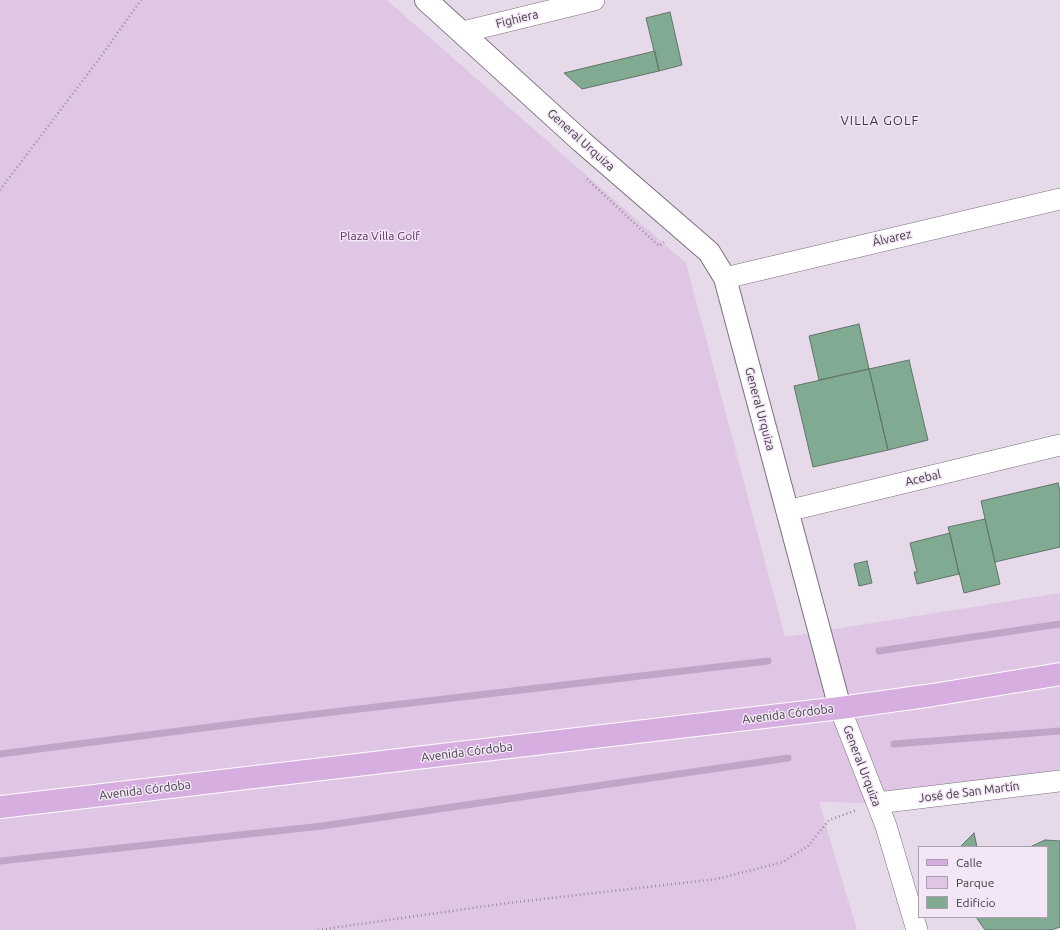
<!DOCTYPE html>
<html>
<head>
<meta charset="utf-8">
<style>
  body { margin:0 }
  #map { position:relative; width:1060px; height:930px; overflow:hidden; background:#e6d9e9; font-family:Ubuntu,sans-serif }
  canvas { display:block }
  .legend { position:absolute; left:918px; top:846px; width:130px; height:72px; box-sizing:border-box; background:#f3e6f6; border:1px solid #aba1ae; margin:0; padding:5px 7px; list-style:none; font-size:12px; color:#3f3a41 }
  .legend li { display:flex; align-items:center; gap:8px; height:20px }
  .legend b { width:20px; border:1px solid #aba1ae }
</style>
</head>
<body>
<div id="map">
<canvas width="1060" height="930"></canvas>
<ul class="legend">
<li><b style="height:5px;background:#d7aee0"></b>Calle</li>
<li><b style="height:11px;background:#e0c6e5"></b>Parque</li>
<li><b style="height:11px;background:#81aa92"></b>Edificio</li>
</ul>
</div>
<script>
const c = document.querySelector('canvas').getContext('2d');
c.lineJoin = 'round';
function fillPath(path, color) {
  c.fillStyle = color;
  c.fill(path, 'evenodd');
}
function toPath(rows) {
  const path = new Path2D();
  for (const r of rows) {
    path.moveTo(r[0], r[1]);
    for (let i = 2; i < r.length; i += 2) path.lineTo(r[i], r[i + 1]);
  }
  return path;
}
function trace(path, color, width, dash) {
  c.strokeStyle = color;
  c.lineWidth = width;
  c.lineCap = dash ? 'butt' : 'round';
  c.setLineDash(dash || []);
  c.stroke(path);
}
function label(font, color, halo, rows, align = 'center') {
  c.font = font + ' Ubuntu,sans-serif';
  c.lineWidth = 3;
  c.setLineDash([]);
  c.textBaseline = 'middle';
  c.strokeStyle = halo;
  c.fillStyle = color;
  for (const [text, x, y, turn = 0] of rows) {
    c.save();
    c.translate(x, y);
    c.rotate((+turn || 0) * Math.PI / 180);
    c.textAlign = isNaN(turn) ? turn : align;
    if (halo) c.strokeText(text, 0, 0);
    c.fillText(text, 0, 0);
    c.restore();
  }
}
fillPath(toPath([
  [0,0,387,0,686,263,785,637,1060,593,1060,781,877,803,819,802,857,930,0,930]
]), '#e0c6e5');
trace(toPath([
  [879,651,1060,624],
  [894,744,1060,731],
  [0,754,257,721,768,661],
  [0,861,322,826,788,758]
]), '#c1a5c7', 7);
const building = toPath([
  [670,12,682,65,659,71,646,18,670,12],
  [655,51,659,71,582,89,564,73,655,51],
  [859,324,869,369,819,380,809,336,859,324],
  [909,360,928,440,888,450,869,369,909,360],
  [869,369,888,450,813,467,794,386,869,369],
  [1058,483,1060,491,1060,547,995,562,981,501,1058,483],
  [985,519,1000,584,964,593,948,527,985,519],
  [950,533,959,574,917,584,914,572,917,572,910,543,950,533],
  [867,561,872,583,859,586,854,564,867,561],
  [974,833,977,847,960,847,974,833],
  [1045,840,1060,841,1060,927,1051,930,985,930,976,917,1047,917,1047,847,1030,847,1045,840]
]);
fillPath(building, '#81aa92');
trace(building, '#637469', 1);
const minor = toPath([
  [463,32,594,0],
  [725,278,1060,199],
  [787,511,1060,445],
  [840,708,886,826,917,930],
  [877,803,1060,781]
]);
const tertiary = toPath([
  [426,0,582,142,709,252,725,278,840,708]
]);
const primary = toPath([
  [0,807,840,708,933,695,1060,674]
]);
trace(minor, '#7b6f7d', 22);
trace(tertiary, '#7b6f7d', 24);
trace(primary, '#fff', 24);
trace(toPath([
  [587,179,659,246,664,242],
  [0,190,102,55,141,0],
  [318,930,508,903,717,879,783,862,808,846,829,820,857,810]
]), '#968d98', 2.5, [1, 3]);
trace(minor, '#fff', 21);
trace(tertiary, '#fff', 22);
trace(primary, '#d7aee0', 22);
label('12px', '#3f3a41', '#f3e6f6', [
  ["Fighiera",517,19,-14],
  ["General Urquiza",581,140,42],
  ["Álvarez",892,238,-13],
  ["General Urquiza",760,409,75],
  ["Acebal",923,478,-13],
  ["Avenida Córdoba",788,714,-7],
  ["Avenida Córdoba",467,752,-7],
  ["General Urquiza",862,766,69],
  ["Avenida Córdoba",145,790,-7],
  ["José de San Martín",969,792,-7]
]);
label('12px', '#583360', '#f3e6f6', [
  ["Plaza Villa Golf",380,236]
]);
c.letterSpacing = '1px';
label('13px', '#433846', '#f3e6f6', [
  ["VILLA GOLF",880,121]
]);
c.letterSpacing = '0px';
</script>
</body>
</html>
